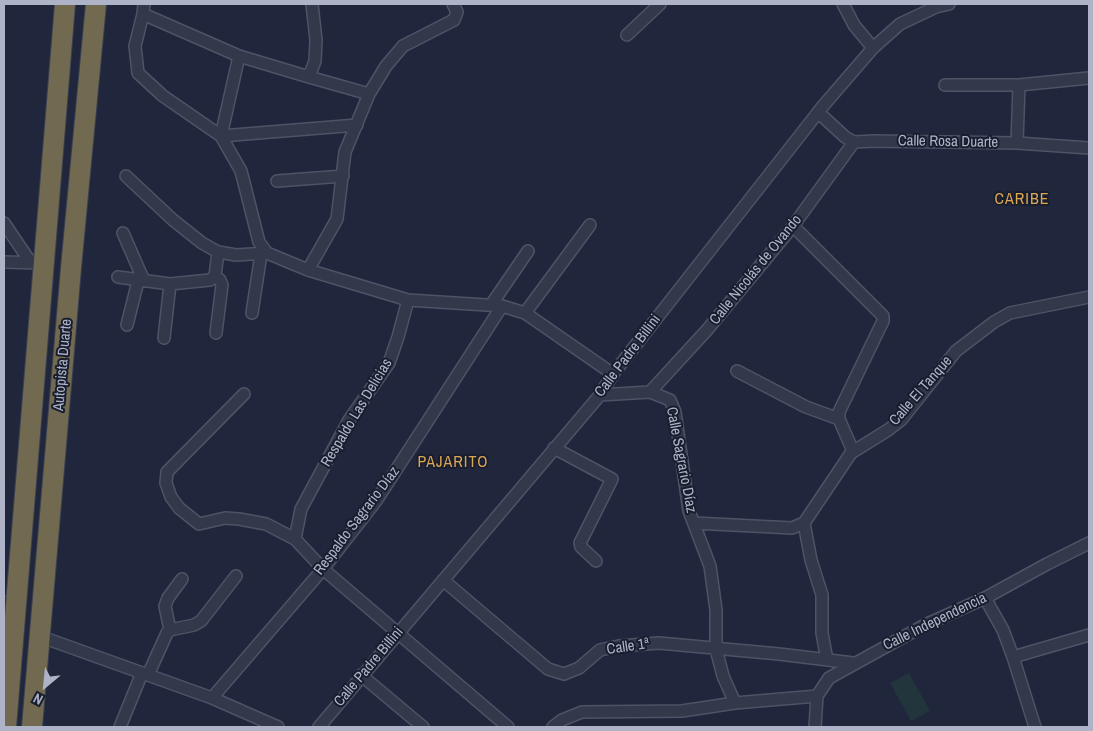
<!DOCTYPE html>
<html>
<head>
<meta charset="utf-8">
<style>
  body { margin:0 }
  #map { position:relative; width:1093px; height:731px; overflow:hidden; background:#20263b; font-family:"Archivo Narrow",sans-serif }
  canvas { display:block }
  .frame { position:absolute; inset:0; border:5px solid #aeb3c7; pointer-events:none }
  .north { position:absolute; left:20px; top:661px; width:50px; height:50px; -webkit-text-stroke:4px #191e2f; paint-order:stroke; rotate:208deg; font-size:14px; font-weight:700; line-height:20px; text-align:center; color:#aeb3c7 }
  .north::after { content:''; display:block; margin:auto; width:18px; height:22px; background:#aeb3c7; clip-path:polygon(50% 0,100% 100%,50% 72%,0 100%) }
</style>
</head>
<body>
<div id="map">
<canvas width="1093" height="731"></canvas>
<div class="frame"></div>
<div class="north">N</div>
</div>
<script>
const c = document.querySelector('canvas').getContext('2d');
c.lineJoin = 'round';
function fillPath(path, color) {
  c.fillStyle = color;
  c.fill(path, 'evenodd');
}
function toPath(rows) {
  const path = new Path2D();
  for (const r of rows) {
    path.moveTo(r[0], r[1]);
    for (let i = 2; i < r.length; i += 2) path.lineTo(r[i], r[i + 1]);
  }
  return path;
}
function trace(path, color, width, dash) {
  c.strokeStyle = color;
  c.lineWidth = width;
  c.lineCap = dash ? 'butt' : 'round';
  c.setLineDash(dash || []);
  c.stroke(path);
}
function label(font, color, halo, rows, align = 'center') {
  c.font = font + ' "Archivo Narrow",sans-serif';
  c.lineWidth = 4;
  c.setLineDash([]);
  c.textBaseline = 'middle';
  c.strokeStyle = halo;
  c.fillStyle = color;
  for (const [text, x, y, turn = 0] of rows) {
    c.save();
    c.translate(x, y);
    c.rotate((+turn || 0) * Math.PI / 180);
    c.textAlign = isNaN(turn) ? turn : align;
    if (halo) c.strokeText(text, 0, 0);
    c.fillText(text, 0, 0);
    c.restore();
  }
}
fillPath(toPath([
  [909,673,930,711,911,721,890,683]
]), '#22343c');
const street = toPath([
  [144,4,143,14,135,46,138,73,163,96,221,136,241,171,259,242,267,253,308,270,408,300,502,306,525,313,613,374],
  [843,4,854,25,873,48],
  [143,14,239,56,309,77,315,61,316,40,312,4],
  [627,35,660,4],
  [239,56,221,136,357,125],
  [309,77,369,94],
  [945,85,1019,85,1089,78],
  [818,112,845,137,854,142,874,141,1017,143,1089,148],
  [1017,143,1019,85],
  [126,176,173,220,202,243,218,252,236,255,267,253],
  [277,181,343,176],
  [4,223,31,263],
  [793,226,883,316,883,321,839,412,839,419,853,451],
  [123,233,144,281],
  [4,262,37,263],
  [308,270,337,219,345,152,369,94,386,66,403,46,454,20,457,12,453,4],
  [215,276,220,280,222,285,216,333],
  [118,277,170,284,210,280,215,276,218,252],
  [408,300,398,337,389,363,349,420,301,509,295,539,323,569,508,727],
  [491,305,528,251],
  [252,313,261,254],
  [525,313,590,225],
  [127,325,138,281],
  [164,338,170,284],
  [737,371,806,407,839,419],
  [650,392,707,330,793,226,854,142],
  [244,394,167,472,166,483,171,497,179,508,199,524,225,518,239,519,266,524,295,539],
  [600,395,650,392,670,400,675,412,689,511,710,566,716,610,716,649,723,676,735,703],
  [554,448,612,479,580,543,581,547,596,561],
  [694,523,792,528,804,523,851,453,888,430,901,420,956,351,994,322,1010,313,1089,297],
  [804,523,811,560,822,595,822,633,827,660],
  [443,580,548,669,564,674,579,668,600,650,619,646,659,643,779,654,853,663],
  [985,598,1003,630,1013,657,1035,727],
  [4,602,6,610],
  [170,630,165,606,168,598,182,579],
  [39,636,212,698,278,727],
  [1013,657,1089,635],
  [148,675,167,633,170,630,194,625,201,621,236,576],
  [361,675,423,727],
  [212,698,323,569,376,501,502,306],
  [120,727,142,673],
  [319,727,600,395,613,374,823,106,873,48,900,24,936,7,949,4],
  [553,727,562,720,582,712,682,711,735,703,817,696],
  [815,727,817,696,829,678,925,625,985,598,1047,564,1089,543]
]);
const highway = toPath([
  [6,727,65,4],
  [32,727,71,268,96,4]
]);
trace(street, '#4e5366', 14);
trace(highway, '#3b4052', 22);
trace(street, '#33394b', 11);
trace(highway, '#726a50', 20);
label('15px', '#aeb3c7', '#191e2f', [
  ["Calle Rosa Duarte",948,142,1],
  ["Calle Nicolás de Ovando",756,270,-51],
  ["Calle Padre Billini",628,356,-53],
  ["Autopista Duarte",63,365,-85],
  ["Calle El Tanque",921,391,-49],
  ["Respaldo Las Delicias",357,413,-59],
  ["Calle Sagrario Díaz",681,460,79],
  ["Respaldo Sagrario Díaz",357,521,-53],
  ["Calle Independencia",935,622,-26],
  ["Calle 1ª",628,647,-8],
  ["Calle Padre Billini",369,667,-50]
]);
c.letterSpacing = '1px';
label('16px', '#dba755', '#191e2f', [
  ["CARIBE",1022,200],
  ["PAJARITO",453,463]
]);
c.letterSpacing = '0px';
</script>
</body>
</html>
